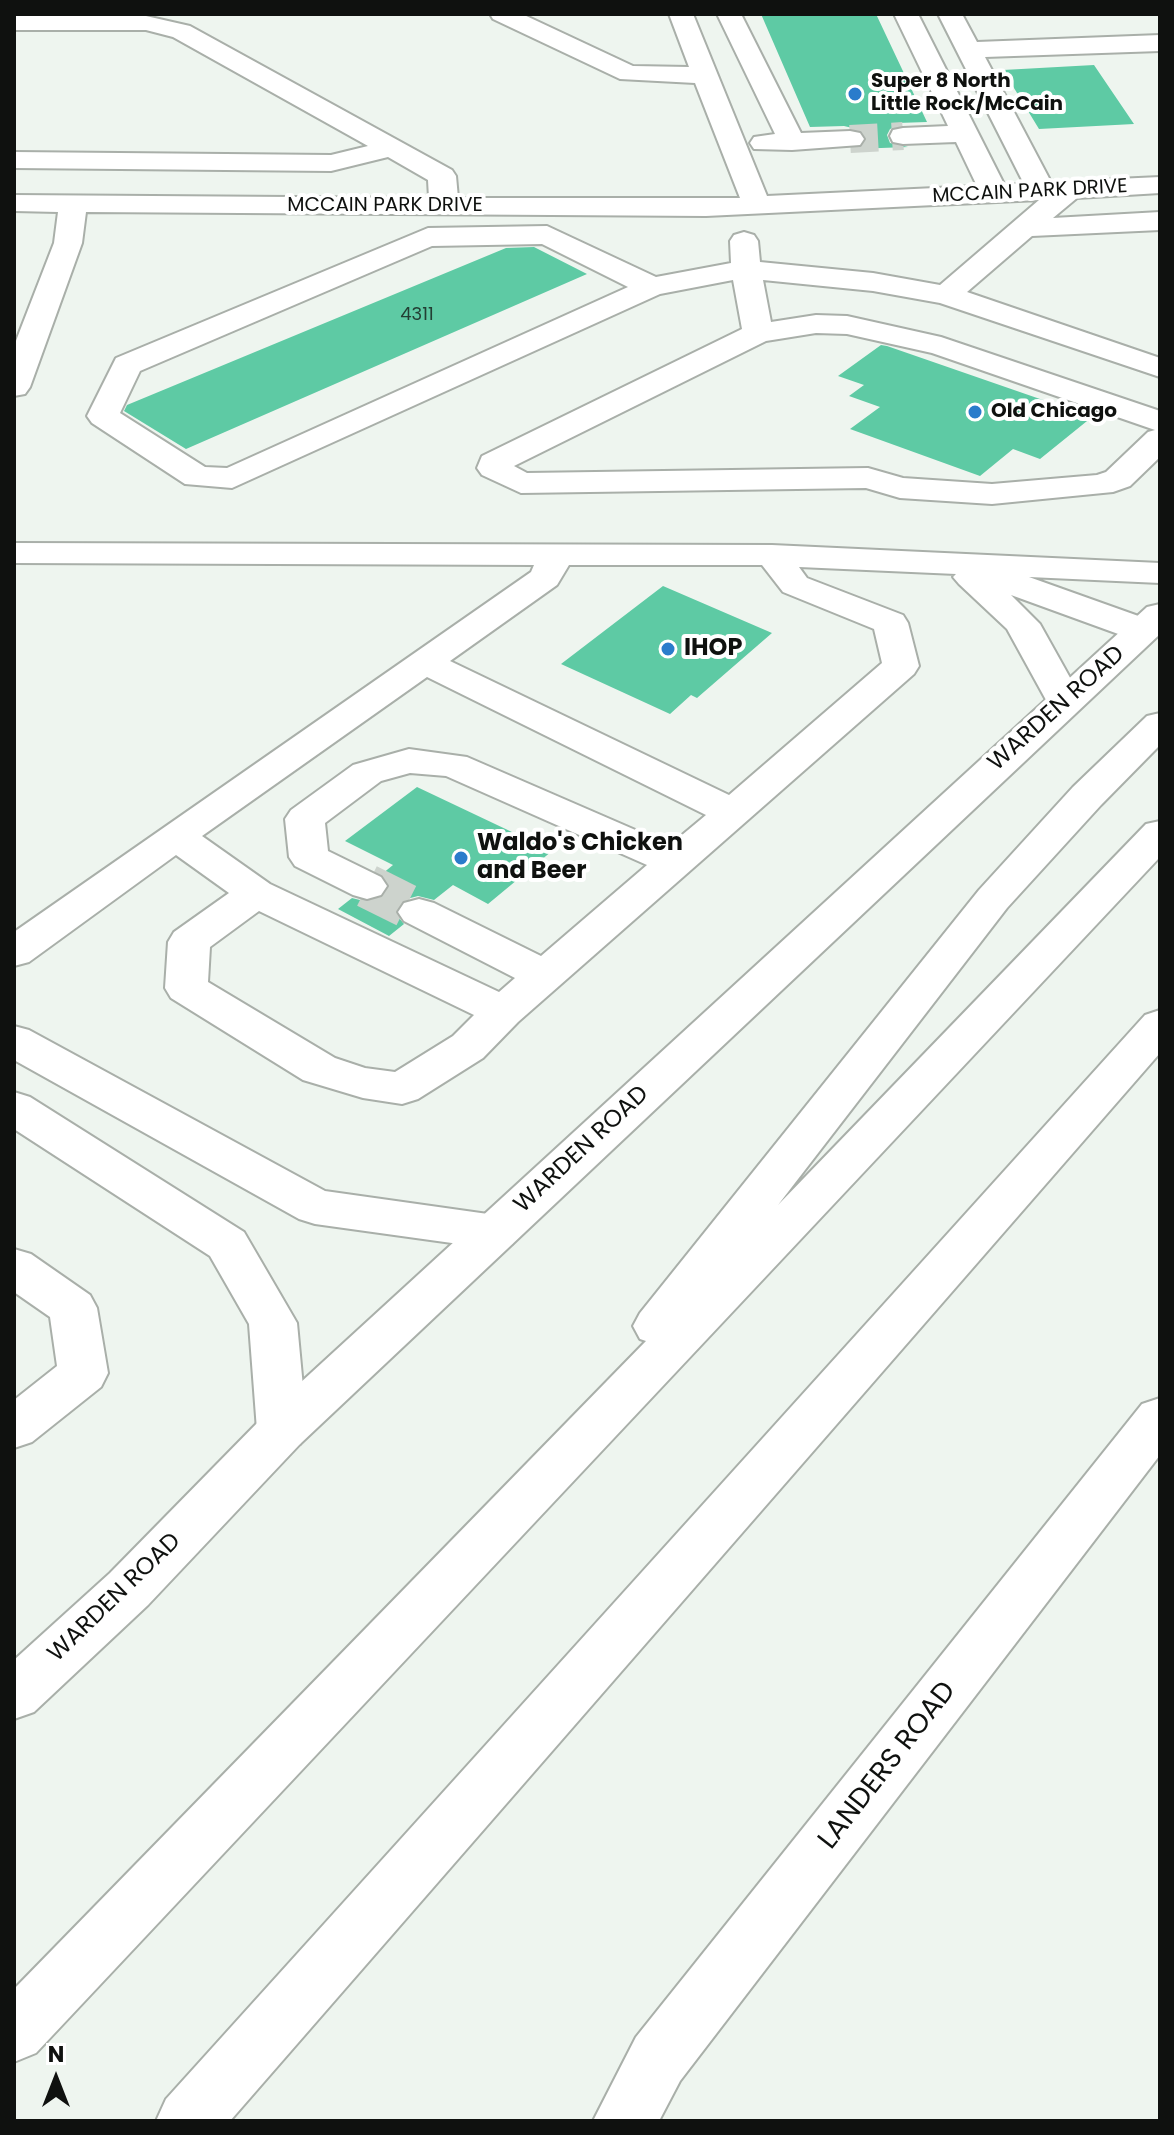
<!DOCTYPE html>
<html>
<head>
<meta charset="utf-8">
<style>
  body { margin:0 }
  #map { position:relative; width:1174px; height:2135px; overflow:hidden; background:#eef5ef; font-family:Poppins,sans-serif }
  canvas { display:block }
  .frame { position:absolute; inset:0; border:16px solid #0f110f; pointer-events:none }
  .north { position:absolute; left:16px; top:2039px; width:80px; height:80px; -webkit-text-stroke:6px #fff; paint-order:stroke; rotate:0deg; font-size:22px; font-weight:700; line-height:32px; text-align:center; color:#0f110f }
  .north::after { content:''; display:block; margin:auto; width:28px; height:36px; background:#0f110f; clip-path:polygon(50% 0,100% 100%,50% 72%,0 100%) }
</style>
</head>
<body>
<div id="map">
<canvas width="1174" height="2135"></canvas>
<div class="frame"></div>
<div class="north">N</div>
</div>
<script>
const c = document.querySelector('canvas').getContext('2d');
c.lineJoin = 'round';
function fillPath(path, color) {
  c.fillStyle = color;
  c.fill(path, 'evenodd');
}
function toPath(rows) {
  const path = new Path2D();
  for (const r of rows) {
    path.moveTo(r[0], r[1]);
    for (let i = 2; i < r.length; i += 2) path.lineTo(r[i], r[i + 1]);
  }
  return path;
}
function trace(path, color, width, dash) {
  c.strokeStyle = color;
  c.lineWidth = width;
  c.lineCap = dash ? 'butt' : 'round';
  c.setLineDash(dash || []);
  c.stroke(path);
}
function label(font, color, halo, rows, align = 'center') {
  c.font = font + ' Poppins,sans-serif';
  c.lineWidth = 8;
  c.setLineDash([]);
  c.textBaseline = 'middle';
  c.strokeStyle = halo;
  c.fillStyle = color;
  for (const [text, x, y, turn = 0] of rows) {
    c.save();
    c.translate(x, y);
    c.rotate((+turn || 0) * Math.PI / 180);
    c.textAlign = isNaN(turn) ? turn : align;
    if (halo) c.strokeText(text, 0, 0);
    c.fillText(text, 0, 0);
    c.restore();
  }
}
fillPath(toPath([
  [761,14,876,14,927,122,897,123,898,126,890,129,887,135,890,143,908,147,854,149,862,147,866,141,861,130,844,126,810,127],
  [1094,65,1134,124,1039,129,1003,70],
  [534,247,587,274,186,449,124,411,127,405,506,248],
  [881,345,887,346,1092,417,1040,459,1013,449,980,476,850,429,880,407,849,396,864,385,838,376],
  [663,586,772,633,697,698,691,695,670,714,561,664],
  [417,787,552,851,488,904,453,885,434,900,418,896,403,900,396,914,404,924,389,936,338,909,352,898,368,902,384,897,390,884,382,874,393,865,345,841]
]), '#5ecaa4');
trace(toPath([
  [850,139,903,136]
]), '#cdd3cd', 28, [28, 14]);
trace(toPath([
  [367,886,419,912]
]), '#cdd3cd', 44, [44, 22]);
const minor = toPath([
  [490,14,522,14,633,66,689,67,669,14,693,14,767,196,977,186,956,142,903,144,893,142,890,136,893,130,903,128,948,126,894,14,918,14,1004,184,1024,184,938,14,962,14,977,42,1160,35,1160,51,985,57,1051,182,1160,177,1160,193,1077,198,1053,218,1160,212,1160,230,1032,236,967,292,1160,358,1160,377,940,303,873,291,763,280,771,322,816,315,847,316,941,337,1160,411,1160,457,1130,486,1113,492,992,504,900,498,866,488,521,493,482,475,477,468,482,456,742,329,733,280,660,294,232,488,185,484,92,423,87,416,116,358,428,228,547,226,656,277,731,263,730,241,734,235,744,232,754,235,758,241,760,262,873,273,940,285,1039,200,706,216,86,212,82,243,30,387,25,394,14,396,14,346,54,243,58,212,14,211,14,195,429,198,428,180,388,157,331,171,14,168,14,152,331,155,368,146,173,37,146,30,14,30,14,16,146,16,190,26,452,170,456,176,458,198,740,198,695,83,620,79,493,19,490,14],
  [542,244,628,287,227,468,205,467,120,413,140,371,432,246,542,244],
  [816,333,847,334,932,353,1155,430,1148,432,1106,472,1097,475,992,484,903,478,868,468,527,473,514,466,766,341,816,333],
  [717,14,741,14,801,133,850,131,860,133,864,139,860,145,792,150,754,149,750,143,754,137,775,134,717,14],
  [14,543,772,545,1160,563,1160,583,1029,577,1158,623,1160,635,1145,642,1132,639,1011,595,1040,624,1083,701,1077,709,1064,712,1051,709,1007,629,959,584,953,577,956,574,799,567,807,578,903,615,908,623,919,666,914,674,518,1022,483,1058,418,1099,402,1104,363,1098,303,1080,171,998,165,988,168,942,174,932,229,893,176,855,29,962,14,966,14,932,531,572,534,565,14,563,14,543],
  [569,565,762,565,783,592,874,629,882,663,729,795,450,661,557,585,569,565],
  [427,677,706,815,670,845,467,757,409,749,353,765,291,810,285,819,289,857,295,866,353,895,367,899,381,895,387,886,381,877,328,851,325,823,381,781,410,773,446,776,647,865,541,956,434,903,419,899,404,903,398,912,404,921,515,978,499,992,270,884,202,836,427,677],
  [259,911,474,1015,453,1036,395,1072,365,1068,335,1058,208,982,210,947,259,911],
  [14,1026,29,1030,325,1191,495,1215,512,1220,519,1232,512,1244,495,1249,315,1224,299,1219,14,1060,14,1026],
  [14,1092,30,1097,244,1232,297,1323,307,1430,300,1444,282,1450,264,1444,257,1430,249,1324,210,1256,14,1129,14,1092],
  [14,1249,31,1254,90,1295,97,1308,108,1373,101,1387,32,1442,14,1448,14,1400,57,1366,50,1317,14,1292,14,1249]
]);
const major = toPath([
  [1160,604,1160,634,300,1444,148,1605,34,1712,14,1719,14,1660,110,1573,264,1416,1147,607,1160,604],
  [1160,1398,1160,1455,680,2081,659,2121,593,2121,636,2037,1142,1404,1160,1398]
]);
const highway = toPath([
  [1160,713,1160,745,1101,805,1007,908,778,1205,1146,824,1160,821,1160,857,36,2053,14,2062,14,1989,646,1341,640,1339,633,1326,640,1313,979,890,1073,787,1147,716,1160,713],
  [1160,1010,1160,1053,230,2121,156,2121,166,2099,1145,1015,1160,1010]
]);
trace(minor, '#a9afa9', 4);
trace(major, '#a9afa9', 4);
trace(highway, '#a9afa9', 4);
fillPath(minor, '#fff');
fillPath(major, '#fff');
fillPath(highway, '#fff');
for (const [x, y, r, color] of [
  [855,94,8,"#2a7ccb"],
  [975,412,8,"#2a7ccb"],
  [668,649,8,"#2a7ccb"],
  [461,858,8,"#2a7ccb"]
]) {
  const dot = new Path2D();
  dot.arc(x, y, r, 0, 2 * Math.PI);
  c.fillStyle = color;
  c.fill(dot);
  trace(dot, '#fff', 3);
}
label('18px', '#233f34', null, [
  ["4311",417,315]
]);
label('bold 20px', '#0f110f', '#fff', [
  ["Super 8 North",871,82],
  ["Little Rock/McCain",871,105],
  ["Old Chicago",991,412]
], 'left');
label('20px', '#0f110f', '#fff', [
  ["MCCAIN PARK DRIVE",1030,192,-3],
  ["MCCAIN PARK DRIVE",385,206]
]);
label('bold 24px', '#0f110f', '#fff', [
  ["IHOP",684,649],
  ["Waldo's Chicken",477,844],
  ["and Beer",477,872]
], 'left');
label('24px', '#0f110f', '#fff', [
  ["WARDEN ROAD",1057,709,-42],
  ["WARDEN ROAD",582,1150,-43],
  ["WARDEN ROAD",115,1598,-44]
]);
label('28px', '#0f110f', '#fff', [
  ["LANDERS ROAD",888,1766,-52]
]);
</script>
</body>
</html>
